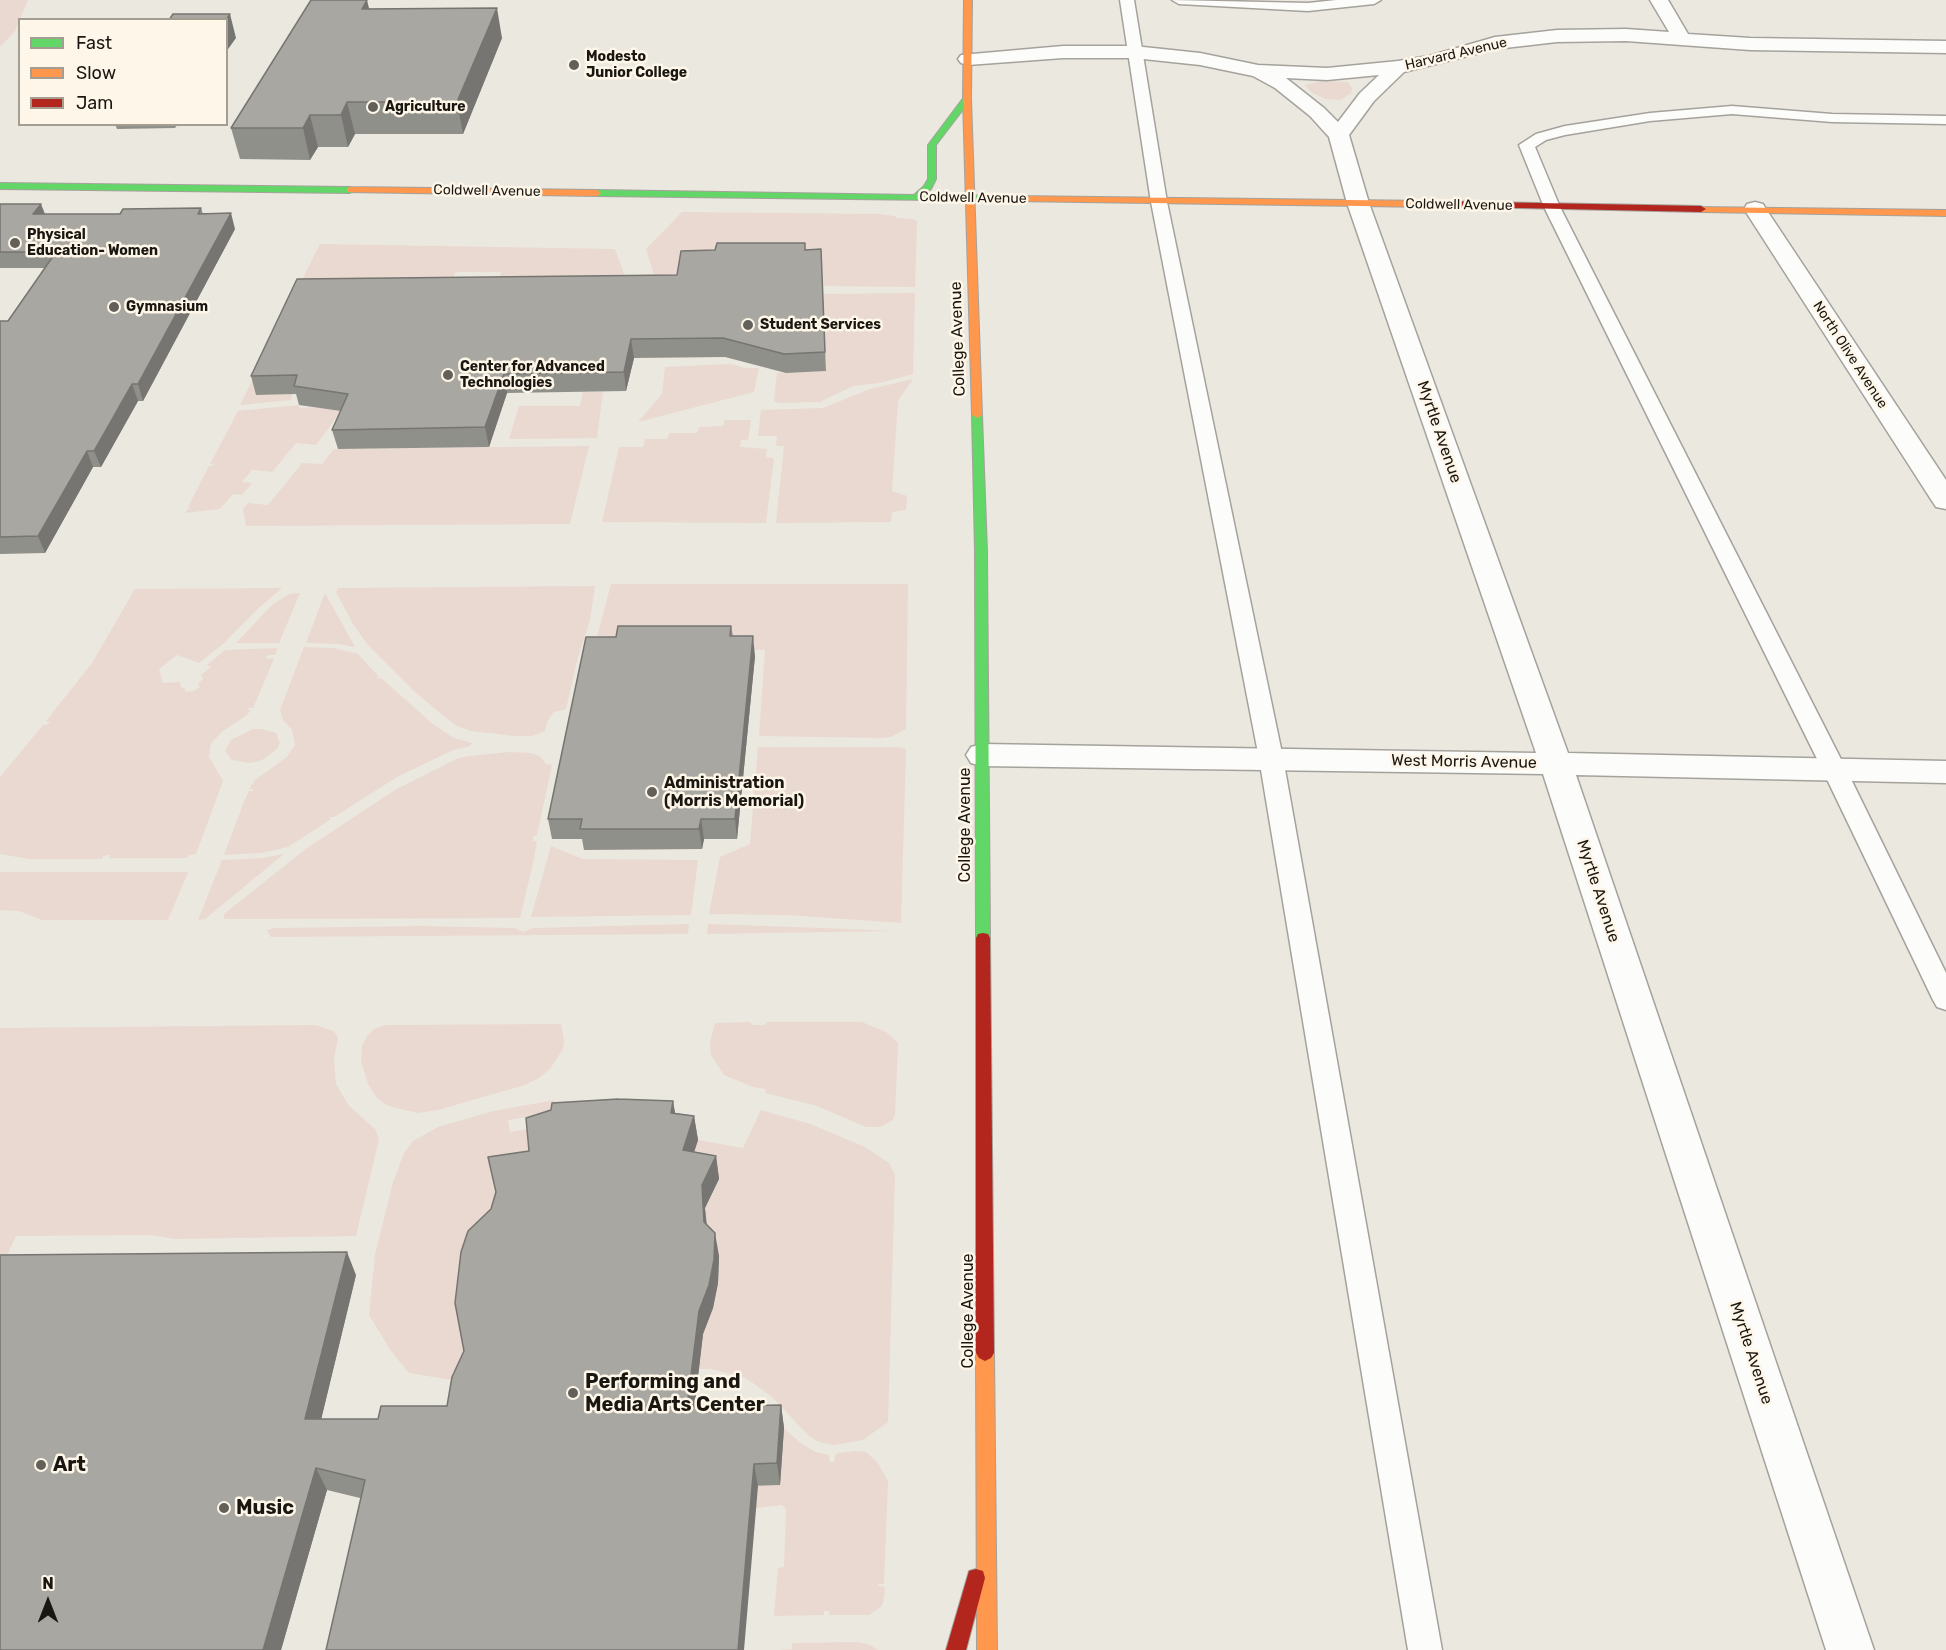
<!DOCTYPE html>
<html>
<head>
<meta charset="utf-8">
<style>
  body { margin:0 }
  #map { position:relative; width:1946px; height:1650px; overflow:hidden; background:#ebe8e0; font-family:Rubik,sans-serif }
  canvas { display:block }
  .legend { position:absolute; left:18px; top:18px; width:210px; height:108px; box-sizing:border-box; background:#fef6e8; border:2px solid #a39d92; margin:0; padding:8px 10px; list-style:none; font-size:18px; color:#1a1712 }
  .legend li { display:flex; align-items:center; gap:12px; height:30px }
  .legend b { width:30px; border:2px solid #a39d92 }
  .north { position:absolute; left:18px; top:1572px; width:60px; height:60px; -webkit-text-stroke:4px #fef6e8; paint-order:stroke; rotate:0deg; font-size:16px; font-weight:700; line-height:24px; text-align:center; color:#1a1712 }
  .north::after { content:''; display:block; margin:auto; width:21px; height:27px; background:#1a1712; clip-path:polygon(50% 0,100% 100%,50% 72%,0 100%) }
</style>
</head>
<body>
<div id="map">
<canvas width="1946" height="1650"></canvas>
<ul class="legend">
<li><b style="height:8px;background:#63d668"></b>Fast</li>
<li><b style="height:8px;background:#ff974d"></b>Slow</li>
<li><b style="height:8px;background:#b3261e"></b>Jam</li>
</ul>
<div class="north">N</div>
</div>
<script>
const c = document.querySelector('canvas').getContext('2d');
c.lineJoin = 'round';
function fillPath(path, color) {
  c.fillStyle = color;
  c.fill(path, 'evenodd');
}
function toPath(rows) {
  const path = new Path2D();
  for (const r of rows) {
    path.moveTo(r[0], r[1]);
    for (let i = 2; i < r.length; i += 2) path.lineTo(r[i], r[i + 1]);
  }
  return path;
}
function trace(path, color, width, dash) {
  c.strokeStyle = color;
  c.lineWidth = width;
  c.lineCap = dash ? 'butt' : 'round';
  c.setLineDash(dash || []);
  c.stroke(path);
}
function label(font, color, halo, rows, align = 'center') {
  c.font = font + ' Rubik,sans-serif';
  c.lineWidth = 5;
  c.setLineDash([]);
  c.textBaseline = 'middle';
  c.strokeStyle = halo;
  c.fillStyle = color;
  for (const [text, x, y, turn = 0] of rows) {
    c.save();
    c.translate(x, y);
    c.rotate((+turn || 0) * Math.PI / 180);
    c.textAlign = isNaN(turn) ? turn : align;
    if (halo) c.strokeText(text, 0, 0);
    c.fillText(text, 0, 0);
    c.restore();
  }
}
fillPath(toPath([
  [0,0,28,0,15,31,0,47],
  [1321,81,1348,82,1352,88,1351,93,1341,100,1325,99,1311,92,1305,85],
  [682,212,878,214,895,216,896,218,913,219,917,221,915,287,823,286,822,267,655,278,646,249],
  [320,244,615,249,627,282,271,341],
  [456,272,500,272,501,273,496,287,449,286],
  [915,293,913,374,879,383,853,386,820,402,779,403,774,401,777,373,826,371,823,294],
  [269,346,257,395,292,394,291,400,240,405],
  [731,364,745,368,759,368,754,392,638,422,662,394,665,367],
  [913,379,898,401,892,491,907,496,906,510,892,512,891,522,776,523,784,446,776,446,777,436,758,436,761,410,823,408,870,389],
  [583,392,603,392,597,438,509,439,519,406,580,406],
  [299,405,299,408,345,406,316,445,296,443,272,472,252,470,242,482,252,483,242,495,233,494,220,509,185,513,188,509,191,508,188,507,209,466,212,466,213,464,210,464,238,411],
  [725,420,751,420,748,440,741,440,740,447,767,449,766,457,774,458,766,523,602,522,619,447,643,447,645,439,667,439,670,433,697,433,699,427,723,426],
  [589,446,570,524,246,526,243,509,248,503,268,505,302,463,322,464,334,449],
  [611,584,908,584,906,729,891,737,882,738,759,736,765,650,595,645],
  [595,586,590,620,578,657,566,709,554,712,548,720,545,731,532,736,514,736,471,731,457,726,440,713,416,693,367,644,353,624,336,592,338,588],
  [282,588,261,606,223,644,199,663,177,655,159,669,163,683,180,682,181,688,184,688,186,692,194,691,200,687,198,684,203,679,201,675,211,667,207,665,225,650,278,648,275,655,268,655,266,658,274,659,253,708,248,708,247,710,251,710,246,716,223,731,211,743,209,757,223,781,196,854,189,855,187,858,109,858,110,855,103,856,102,859,29,859,0,854,0,777,43,725,47,725,50,722,46,721,92,663,135,589],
  [300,593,279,643,236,643,272,605,289,594],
  [325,593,355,647,339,644,306,643],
  [304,647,333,648,358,654,379,677,376,679,381,678,434,725,454,738,472,743,470,746,453,750,397,777,334,817,329,817,331,819,288,847,261,853,224,855,245,799,249,791,253,791,253,789,249,789,255,780,287,757,295,745,292,730,283,720,280,710],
  [253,729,262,729,276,733,280,743,277,749,264,759,256,762,247,763,232,760,225,751,231,740],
  [758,747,897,747,906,749,901,923,787,915,709,914,720,857,750,844],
  [510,752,531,753,540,756,546,764,552,765,537,835,533,836,533,841,537,841,533,863,520,918,224,919,224,914,307,848,395,790,456,759,469,756],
  [551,846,583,859,698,860,691,915,531,917],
  [284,854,205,919,198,920,222,860,262,858],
  [0,872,188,872,168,920,42,920,19,911,0,910],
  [689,924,688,934,271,937,267,930,275,928,421,926,515,928,523,932,533,928],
  [708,924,823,928,894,931,707,934],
  [750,1022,753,1025,765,1025,767,1022,862,1022,886,1032,898,1043,895,1115,892,1121,880,1127,866,1127,817,1106,765,1093,766,1089,753,1087,724,1075,711,1055,710,1043,715,1023],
  [561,1024,564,1040,563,1049,550,1069,539,1078,525,1085,438,1110,418,1113,388,1106,377,1098,368,1084,361,1061,362,1046,367,1036,374,1029,386,1025],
  [315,1025,334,1031,338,1038,334,1059,336,1084,349,1106,375,1129,379,1139,356,1236,175,1239,150,1235,16,1236,0,1270,0,1028],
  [555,1100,557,1112,508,1120,510,1132,534,1128,536,1175,503,1215,465,1346,464,1379,446,1379,409,1373,391,1351,369,1315,375,1255,393,1182,404,1153,413,1141,438,1127,493,1111],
  [761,1110,810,1124,865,1147,889,1163,895,1175,888,1422,863,1440,834,1445,819,1442,809,1436,772,1397,746,1378,711,1369,680,1369,702,1337,713,1308,718,1283,719,1256,708,1240,706,1215,706,1207,719,1180,686,1174,698,1140,743,1148],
  [784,1428,799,1442,816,1452,829,1455,830,1462,834,1462,835,1455,838,1453,855,1451,866,1452,877,1462,888,1481,884,1584,878,1584,879,1586,885,1587,884,1598,882,1606,869,1615,829,1615,829,1611,824,1611,824,1615,774,1616,778,1568,784,1567,786,1509,782,1505,740,1510],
  [857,1642,868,1644,878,1650,780,1650,792,1649,792,1643]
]), '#ead9d0');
const lane = toPath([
  [1120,0,1134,0,1167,202,1283,758,1442,1650,1408,1650,1259,758,1151,202,1120,0],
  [1172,0,1308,3,1336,0,1381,0,1374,4,1308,11,1179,4,1172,0],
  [1732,106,1832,114,1946,116,1946,124,1832,122,1732,114,1650,121,1565,135,1546,140,1535,147,1560,207,1847,771,1946,973,1946,1010,1937,1007,1933,1000,1823,771,1544,207,1519,145,1536,134,1565,126,1650,113,1732,106]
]);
const street = toPath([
  [1650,0,1668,0,1688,34,1750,38,1946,41,1946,53,1750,50,1626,41,1557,42,1496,49,1404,72,1374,101,1349,135,1369,203,1568,753,1946,761,1946,783,1576,775,1874,1650,1826,1650,1543,774,982,766,971,763,966,755,971,747,982,744,1536,753,1347,203,1329,137,1310,116,1275,88,1253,76,1200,65,1134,58,1063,58,968,65,961,63,958,59,961,55,1063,46,1134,46,1200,53,1258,65,1327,68,1398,61,1429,56,1495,37,1557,30,1626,29,1669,32,1650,0],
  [1379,75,1360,93,1338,122,1324,108,1286,78,1327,80,1379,75],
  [1755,202,1763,204,1766,209,1946,480,1946,509,1936,507,1932,501,1744,209,1747,204,1755,202]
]);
const fast = toPath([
  [964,97,971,99,936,145,936,179,931,189,924,195,1014,196,1017,197,1017,201,597,196,593,193,597,190,914,195,924,186,928,179,928,145,964,97],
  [0,183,350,187,354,190,350,193,0,189,0,183],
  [977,412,982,415,987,551,990,938,988,942,983,943,978,942,976,938,975,551,972,415,977,412]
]);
const slow = toPath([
  [964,0,972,0,971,99,982,415,977,418,972,415,963,99,964,0],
  [350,187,597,190,601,193,597,196,347,192,347,188,350,187],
  [1014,196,1431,201,1435,204,1431,207,1011,201,1011,197,1014,196],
  [1698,207,1946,210,1946,216,1701,212,1696,209,1698,207],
  [985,1345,991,1348,994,1353,997,1650,977,1650,976,1353,979,1348,985,1345]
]);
const jam = toPath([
  [1431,201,1701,206,1706,209,1701,212,1428,206,1427,204,1431,201],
  [983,933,988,934,990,938,994,1353,991,1358,985,1361,979,1358,976,1353,976,938,978,934,983,933],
  [976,1569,983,1571,985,1578,966,1650,946,1650,967,1578,969,1571,976,1569]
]);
trace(lane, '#a5a29c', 3);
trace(street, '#a5a29c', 3);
trace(fast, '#a5a29c', 2);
trace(slow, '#a5a29c', 2);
trace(jam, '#a5a29c', 2);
fillPath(lane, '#fcfcfa');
fillPath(street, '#fcfcfa');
fillPath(fast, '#63d668');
fillPath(slow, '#ff974d');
fillPath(jam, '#b3261e');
fillPath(toPath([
  [369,9,502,38,463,134,355,134,348,147,318,147,310,160,240,159,231,128],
  [115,124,178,124,175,128,117,129],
  [0,204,45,214,120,214,201,208,203,214,235,229,143,401,138,401,101,467,93,467,45,553,0,554,0,321,8,321,45,268,0,268],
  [821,249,826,371,786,373,725,357,634,358,626,391,507,393,489,447,338,449,332,430,341,411,299,405,296,394,256,395,251,376,677,275,805,250],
  [731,626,733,636,755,656,737,839,704,839,702,849,584,850,582,839,552,839,548,819,616,637],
  [673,1101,675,1113,694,1116,698,1140,694,1152,716,1156,719,1179,705,1208,707,1225,719,1256,718,1283,713,1308,703,1334,694,1407,781,1405,784,1428,780,1485,360,1498,327,1490,281,1650,0,1650,356,1275,321,1419,378,1419,447,1406,464,1351,491,1209,529,1151]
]), '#90908a');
fillPath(toPath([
  [367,0,374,29,362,9],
  [497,8,502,38,463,134,457,102],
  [230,14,236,38,226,52,226,20],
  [347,102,355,134,348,147,341,115],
  [310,115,318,147,310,160,303,128],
  [41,204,47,219,33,214],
  [231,213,235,229,143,401,138,384],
  [631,339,634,358,626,391,624,372],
  [504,374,507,393,489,447,485,427],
  [132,384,138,401,101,467,94,451],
  [87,451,93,467,45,553,38,536],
  [753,636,755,656,737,839,735,819],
  [701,819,704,839,702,849,699,829],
  [673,1101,677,1125,671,1113],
  [694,1116,698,1140,687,1174,683,1150],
  [716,1156,719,1179,705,1208,708,1246,704,1222,702,1185],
  [715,1233,719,1256,718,1283,713,1308,703,1334,692,1430,687,1407,699,1311],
  [347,1252,356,1275,316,1441,305,1419],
  [781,1405,784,1428,780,1485,777,1463],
  [754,1464,758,1486,744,1650,738,1650],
  [316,1468,327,1490,281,1650,263,1650]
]), '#767571');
const building = toPath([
  [311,0,367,0,362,9,497,8,457,102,347,102,341,115,310,115,303,128,231,128,311,0],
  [173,14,230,14,226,20,169,20,173,14],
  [0,204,41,204,33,214,120,214,123,209,201,208,198,214,231,213,138,384,132,384,94,451,87,451,38,536,0,537,0,321,8,321,56,252,0,252,0,204],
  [717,243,805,243,805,250,821,249,825,352,784,354,723,338,631,339,624,372,504,374,485,427,332,430,348,394,294,386,297,375,251,376,297,279,677,275,681,251,715,250,717,243],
  [618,626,731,626,730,636,753,636,735,819,701,819,699,829,580,829,582,819,548,819,586,637,616,637,618,626],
  [618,1099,673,1101,671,1113,694,1116,683,1150,716,1156,702,1185,704,1222,715,1233,714,1260,709,1285,699,1311,687,1407,781,1405,777,1463,754,1464,738,1650,326,1650,365,1480,316,1468,263,1650,0,1650,0,1255,347,1252,305,1419,378,1419,381,1406,447,1406,452,1377,464,1351,455,1303,461,1252,468,1231,491,1209,496,1192,488,1157,529,1151,526,1118,551,1110,552,1103,618,1099]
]);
fillPath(building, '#a8a7a1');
trace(building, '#767571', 1.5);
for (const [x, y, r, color] of [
  [574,65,6,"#63605a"],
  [373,107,6,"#63605a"],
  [15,243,6,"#63605a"],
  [114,307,6,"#63605a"],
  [748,325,6,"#63605a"],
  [448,375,6,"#63605a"],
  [652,792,6,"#63605a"],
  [573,1393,6,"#63605a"],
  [41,1465,6,"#63605a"],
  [224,1508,6,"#63605a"]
]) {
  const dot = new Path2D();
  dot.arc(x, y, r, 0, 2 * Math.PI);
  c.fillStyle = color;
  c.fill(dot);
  trace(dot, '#fef6e8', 2);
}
label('14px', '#1a1712', '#fef6e8', [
  ["Harvard Avenue",1456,54,-13],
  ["Coldwell Avenue",487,191,1],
  ["Coldwell Avenue",973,198,1],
  ["Coldwell Avenue",1459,205,1],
  ["North Olive Avenue",1850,355,57]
]);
label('bold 14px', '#1a1712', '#fef6e8', [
  ["Modesto",586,57],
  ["Junior College",586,73],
  ["Agriculture",385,107],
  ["Physical",27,235],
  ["Education- Women",27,251],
  ["Gymnasium",126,307],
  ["Student Services",760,325],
  ["Center for Advanced",460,367],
  ["Technologies",460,383]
], 'left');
label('16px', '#1a1712', '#fef6e8', [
  ["College Avenue",958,339,-92],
  ["Myrtle Avenue",1439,432,71],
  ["West Morris Avenue",1464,762,1],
  ["College Avenue",965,825,-90],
  ["Myrtle Avenue",1598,891,72],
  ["College Avenue",968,1311,-90],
  ["Myrtle Avenue",1751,1353,72]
]);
label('bold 16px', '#1a1712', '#fef6e8', [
  ["Administration",664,783],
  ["(Morris Memorial)",664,801]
], 'left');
label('bold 20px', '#1a1712', '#fef6e8', [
  ["Performing and",585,1382],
  ["Media Arts Center",585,1405],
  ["Art",53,1465],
  ["Music",236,1508]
], 'left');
</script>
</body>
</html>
